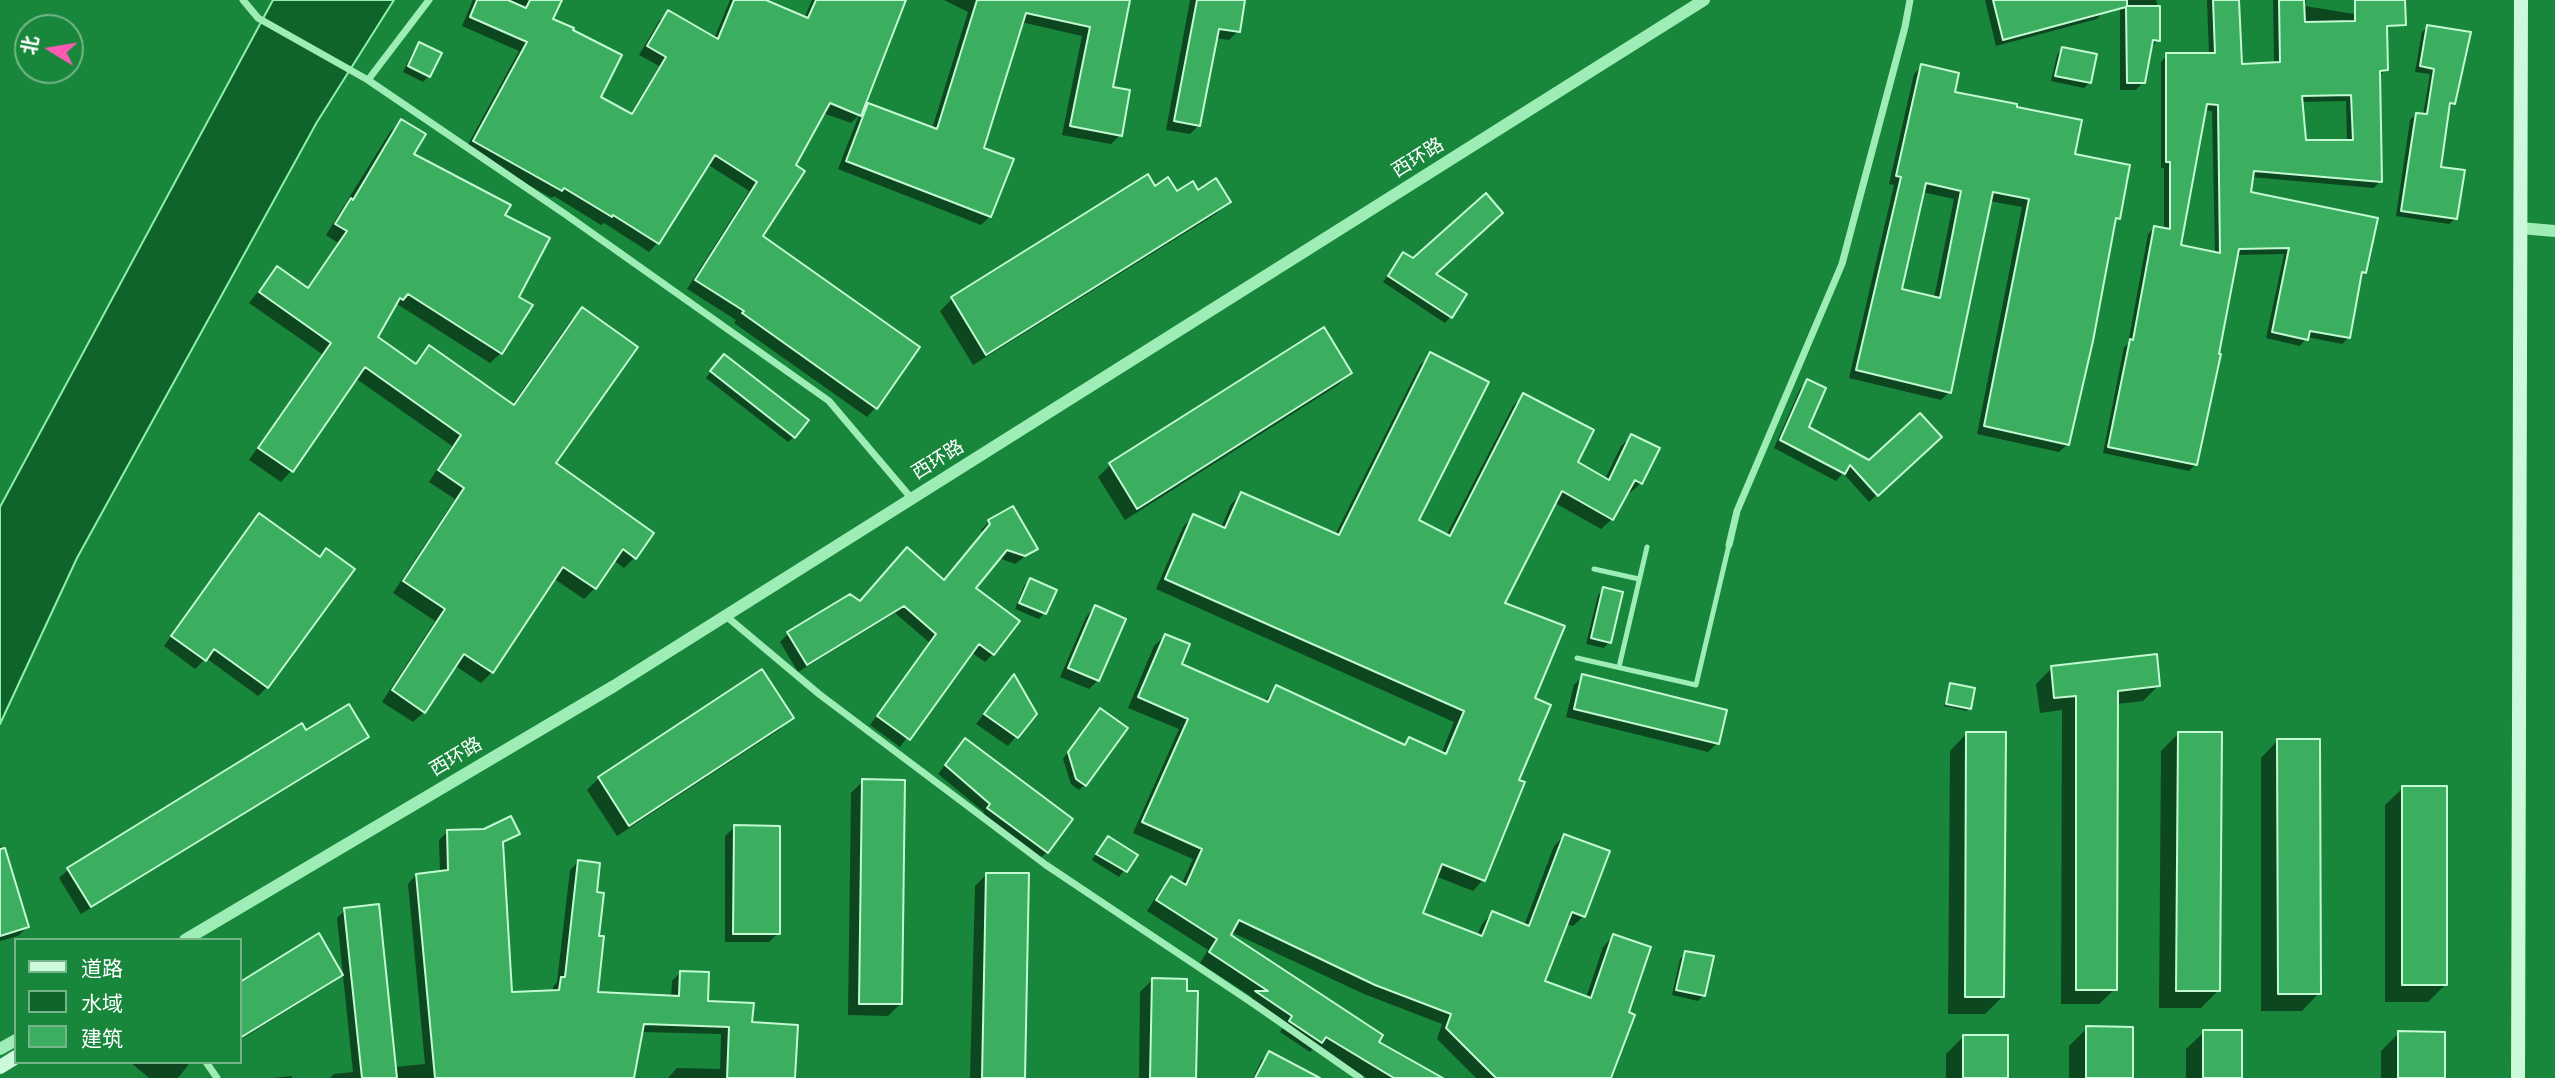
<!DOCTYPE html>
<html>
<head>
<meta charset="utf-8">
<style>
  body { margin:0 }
  #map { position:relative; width:2555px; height:1078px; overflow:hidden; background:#18863b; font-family:Montserrat,"Noto Sans SC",sans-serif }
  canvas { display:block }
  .legend { position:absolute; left:14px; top:938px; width:228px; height:126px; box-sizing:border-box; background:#18863b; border:2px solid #74b689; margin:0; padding:9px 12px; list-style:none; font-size:21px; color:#fff }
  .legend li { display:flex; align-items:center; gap:14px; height:35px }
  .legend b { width:35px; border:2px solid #74b689 }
  .north { position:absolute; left:14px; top:14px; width:70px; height:70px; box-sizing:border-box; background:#18863b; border:2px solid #74b689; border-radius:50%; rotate:281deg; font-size:19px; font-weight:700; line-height:28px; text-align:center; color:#fff }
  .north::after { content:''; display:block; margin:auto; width:24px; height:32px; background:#ff5ab3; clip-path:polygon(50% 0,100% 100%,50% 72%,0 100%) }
</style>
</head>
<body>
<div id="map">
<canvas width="2555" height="1078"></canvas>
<ul class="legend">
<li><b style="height:9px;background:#cbf9d9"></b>道路</li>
<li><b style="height:19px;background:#0f642b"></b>水域</li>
<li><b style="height:19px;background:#3cae5f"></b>建筑</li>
</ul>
<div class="north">北</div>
</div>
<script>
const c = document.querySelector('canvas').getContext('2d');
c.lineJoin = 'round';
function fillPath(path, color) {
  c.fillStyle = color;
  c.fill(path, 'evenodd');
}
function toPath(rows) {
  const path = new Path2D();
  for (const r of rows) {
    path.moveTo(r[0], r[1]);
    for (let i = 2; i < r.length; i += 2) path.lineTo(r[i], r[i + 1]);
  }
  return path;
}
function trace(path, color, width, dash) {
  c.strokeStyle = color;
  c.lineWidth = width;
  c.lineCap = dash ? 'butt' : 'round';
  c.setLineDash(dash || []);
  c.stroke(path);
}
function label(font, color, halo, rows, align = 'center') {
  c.font = font + ' Montserrat,"Noto Sans SC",sans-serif';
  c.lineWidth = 7;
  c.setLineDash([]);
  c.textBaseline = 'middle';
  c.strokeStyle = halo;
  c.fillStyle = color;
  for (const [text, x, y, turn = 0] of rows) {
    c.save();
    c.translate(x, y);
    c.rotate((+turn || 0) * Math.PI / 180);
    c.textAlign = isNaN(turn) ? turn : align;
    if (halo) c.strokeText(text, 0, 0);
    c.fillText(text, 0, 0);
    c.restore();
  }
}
const water = toPath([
  [273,0,394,0,317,122,77,558,0,724,0,507,273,0]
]);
fillPath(water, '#0f642b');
trace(water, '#90efac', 2);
fillPath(toPath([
  [473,0,560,0,551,20,598,97,630,115,659,66,639,55,659,21,668,12,714,39,730,0,765,0,804,19,812,0,904,0,860,113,869,105,932,129,968,12,944,0,1128,0,1111,88,1120,135,1111,144,1062,135,1082,36,1021,22,982,149,990,216,981,225,838,169,859,115,851,123,823,113,794,166,761,236,875,408,867,417,734,323,736,320,687,289,749,191,707,164,657,243,649,252,604,223,601,225,554,196,552,198,465,150,519,51,462,26],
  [1190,0,1244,0,1238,31,1229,40,1215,38,1199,125,1190,134,1166,130],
  [1985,0,2107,0,2104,11,2097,19,1996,46],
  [2120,0,2156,0,2159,10,2158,40,2151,47,2143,82,2136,90,2120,90],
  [2207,0,2238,0,2241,66,2274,64,2273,0,2306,0,2305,6,2385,19,2386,70,2379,76,2380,181,2374,188,2251,177,2249,193,2365,272,2360,277,2349,337,2342,344,2307,337,2300,346,2266,338,2284,254,2236,255,2196,464,2189,471,2103,453,2124,347,2128,344,2148,234,2154,228,2164,230,2164,168,2161,168,2161,62,2167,55,2209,55],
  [2346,101,2347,141,2304,142,2301,102],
  [2204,110,2212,111,2215,253,2179,246],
  [2428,27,2454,103,2448,109,2439,168,2455,219,2449,224,2396,216,2410,120,2416,114,2423,115,2430,74,2415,72,2422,32],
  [420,44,429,76,423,82,403,72,414,50],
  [2062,49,2090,82,2084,88,2051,81,2057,55],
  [1922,66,1953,94,2015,108,2073,156,2119,218,2113,224,2068,444,2059,452,1977,434,2022,207,1989,201,1949,392,1941,400,1849,378,1894,185,1889,184,1914,74],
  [1922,192,1954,199,1934,298,1900,290],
  [401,121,412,155,503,216,517,297,501,353,490,363,397,304,375,338,414,365,429,347,512,405,571,320,582,310,553,464,635,557,624,568,613,560,595,588,584,599,553,578,492,672,481,683,454,665,424,712,413,722,382,702,435,621,393,593,455,499,429,482,452,446,355,378,291,471,281,482,249,460,322,354,249,303,277,268,306,289,338,243,326,235,390,132],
  [1148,177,1154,188,1176,193,1197,192,1228,202,1216,214,973,365,940,311,952,299],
  [1404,254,1434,274,1450,317,1445,323,1383,282],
  [1323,330,1350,373,1338,385,1125,520,1098,477,1110,465],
  [1431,355,1416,521,1446,536,1513,406,1523,395,1575,462,1605,479,1621,446,1632,436,1641,483,1630,493,1627,492,1612,519,1601,529,1555,503,1502,604,1532,699,1517,781,1483,880,1473,891,1435,876,1421,914,1477,936,1482,924,1492,913,1524,926,1554,846,1564,836,1584,916,1573,926,1566,924,1543,982,1586,998,1603,947,1613,936,1626,1013,1609,1078,1476,1078,1437,1039,1442,1024,1364,994,1231,932,1228,936,1377,1043,1439,1078,1367,1078,1315,1047,1310,1052,1280,1032,1283,1027,1247,1002,1252,997,1200,963,1208,950,1147,911,1161,889,1172,879,1181,885,1193,859,1133,833,1179,729,1128,708,1154,646,1165,636,1179,665,1264,702,1276,687,1403,746,1409,739,1441,754,1454,722,1156,589,1183,527,1193,516,1221,528,1231,504,1242,494,1335,535,1420,365],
  [718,362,794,437,788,442,706,378],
  [1808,381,1807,428,1869,462,1932,445,1869,502,1843,473,1836,481,1774,448,1800,389],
  [259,516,318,558,326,551,352,569,267,687,258,696,206,658,195,669,164,646,250,525],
  [989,522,1035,549,1015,564,999,558,973,589,993,654,985,662,971,652,900,747,870,725,930,643,895,613,798,672,780,642,788,634,850,596,860,603,944,581,983,533,981,530],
  [1030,580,1054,591,1044,613,1039,619,1015,609,1024,586],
  [1604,589,1609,642,1604,648,1586,644,1598,595],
  [1095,607,1098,680,1089,689,1060,677,1086,617],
  [2052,668,2159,685,2143,701,2116,704,2115,989,2099,1004,2061,1004,2062,710,2040,713,2036,684],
  [1583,676,1717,743,1708,752,1566,717,1574,685],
  [1006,685,1035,713,1008,746,976,724],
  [1950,685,1969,708,1967,711,1944,706],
  [1094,716,1085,785,1079,790,1071,784,1063,759],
  [791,718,779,730,617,836,587,790,599,778],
  [1967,733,2003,996,1985,1014,1948,1014,1950,751],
  [2178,734,2219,990,2201,1008,2159,1008,2161,751],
  [367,737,358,745,81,914,59,878,68,870],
  [2278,740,2319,993,2302,1011,2261,1011,2261,758],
  [958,748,1047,852,1039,859,981,817,984,812,938,774],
  [863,781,900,1004,888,1016,848,1015,851,793],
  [2403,788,2445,985,2428,1002,2385,1002,2385,805],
  [735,827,778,933,769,942,725,942,725,836],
  [447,832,517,833,501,846,511,994,552,992,553,987,557,982,570,870,578,862,595,894,598,937,596,994,671,998,672,981,680,973,706,1003,751,1024,793,1078,668,1078,677,1068,720,1069,721,1034,641,1032,632,1078,330,1078,334,1074,353,1072,337,918,345,910,394,1067,425,1064,408,884,416,875,440,873,439,840],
  [1108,838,1135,855,1119,877,1092,860],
  [0,844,27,927,18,936,0,941],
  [987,874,1023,1078,970,1078,975,886],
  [318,936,341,974,332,983,240,1040,240,984],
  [1686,953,1704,995,1698,1001,1672,995,1680,959],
  [1152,980,1195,1078,1139,1078,1140,992],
  [2087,1028,2131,1078,2069,1078,2069,1046],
  [2204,1032,2240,1078,2186,1078,2186,1049],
  [2399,1033,2443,1078,2381,1078,2381,1051],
  [1964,1036,2006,1078,1946,1078,1946,1054],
  [1269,1053,1297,1078,1253,1078,1261,1061],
  [130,1062,187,1062,189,1064,178,1078,149,1078],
  [292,1076,292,1078,272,1078]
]), '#0007');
const building = toPath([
  [477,0,508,0,526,8,530,0,562,0,553,19,574,28,573,30,622,55,601,97,632,114,666,57,647,46,668,10,718,39,734,0,766,0,808,18,816,0,906,0,861,116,830,103,796,165,805,171,763,236,920,347,877,409,742,313,744,311,695,280,757,182,715,155,659,244,613,215,612,217,564,188,562,191,473,141,527,42,470,17,477,0],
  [977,0,1130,0,1113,87,1130,90,1122,136,1070,126,1090,27,1026,13,984,148,1014,159,991,217,846,161,868,103,937,129,977,0],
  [1197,0,1245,0,1240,32,1219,29,1200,126,1174,121,1197,0],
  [1993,0,2127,0,2127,6,2160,6,2160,41,2153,40,2145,83,2127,83,2126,7,2003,40,1993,0],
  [2213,0,2239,0,2242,64,2280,62,2279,0,2304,0,2305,22,2355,21,2355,0,2405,0,2406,25,2387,26,2388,70,2380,71,2382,182,2254,171,2251,192,2378,218,2366,273,2362,272,2350,338,2310,331,2308,340,2272,332,2289,248,2239,249,2219,354,2221,354,2197,465,2108,447,2130,339,2133,340,2154,226,2170,229,2170,162,2166,162,2166,53,2215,53,2213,0],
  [2351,95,2353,140,2306,140,2302,96,2351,95],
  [2207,104,2218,105,2220,253,2181,245,2207,104],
  [2427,25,2471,32,2455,104,2450,103,2441,167,2465,170,2457,219,2401,211,2416,113,2427,114,2434,69,2420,66,2427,25],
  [419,42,442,53,430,77,408,66,419,42],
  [2062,47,2097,54,2091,83,2055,76,2062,47],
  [1921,64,1959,73,1955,92,2017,104,2017,107,2082,120,2075,154,2130,165,2120,219,2116,218,2093,341,2069,445,1984,426,2029,199,1993,192,1951,393,1856,370,1901,177,1896,176,1921,64],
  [1926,183,1961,191,1940,298,1902,289,1926,183],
  [401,119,426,134,414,154,511,205,505,215,550,238,519,297,533,305,502,354,408,294,403,300,400,298,378,337,416,364,429,345,514,405,582,307,638,347,556,463,654,533,636,559,623,549,596,589,563,567,493,673,464,654,425,713,392,690,445,609,403,581,464,488,438,470,461,435,365,367,293,472,258,448,331,343,259,292,277,266,308,288,347,231,335,224,351,198,353,200,401,119],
  [1148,174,1155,186,1168,177,1177,191,1193,181,1198,190,1216,178,1231,202,986,355,951,297,1148,174],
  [1486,193,1503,213,1436,274,1467,294,1452,318,1388,276,1403,252,1413,258,1486,193],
  [1324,327,1352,373,1137,509,1109,463,1324,327],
  [1430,352,1489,382,1419,520,1450,536,1523,393,1594,430,1578,462,1609,480,1631,434,1660,448,1642,484,1635,480,1613,520,1562,491,1505,603,1565,626,1535,698,1551,705,1519,780,1525,782,1485,881,1442,864,1423,913,1482,936,1492,911,1529,926,1564,834,1610,851,1585,917,1572,912,1545,981,1591,998,1613,934,1651,947,1629,1012,1635,1015,1611,1078,1496,1078,1446,1028,1451,1014,1375,985,1239,920,1231,935,1383,1035,1379,1042,1443,1078,1394,1078,1326,1037,1322,1043,1289,1021,1292,1016,1255,991,1268,991,1209,952,1217,939,1156,900,1171,876,1186,885,1202,849,1142,822,1188,719,1138,697,1165,634,1190,644,1182,664,1268,702,1276,685,1405,745,1409,737,1446,754,1464,711,1165,579,1193,514,1225,528,1241,492,1339,535,1430,352],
  [724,354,809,420,795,438,710,371,724,354],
  [1807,379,1826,388,1809,427,1869,460,1920,413,1942,437,1878,496,1850,465,1845,474,1780,440,1807,379],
  [1013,506,1038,549,1025,556,1007,550,976,588,1020,621,994,655,979,644,910,740,877,716,936,634,904,606,807,665,787,632,850,594,860,601,907,547,944,580,990,524,988,520,1013,506],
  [259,513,320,557,326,548,355,569,268,688,214,649,206,661,171,636,259,513],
  [1030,578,1057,590,1046,614,1019,603,1030,578],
  [1603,587,1623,592,1611,643,1591,638,1603,587],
  [1095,605,1126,619,1099,681,1068,668,1095,605],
  [2157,654,2160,686,2118,691,2117,990,2076,990,2076,696,2054,698,2051,666,2157,654],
  [762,669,794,718,629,826,598,777,762,669],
  [1014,674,1037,714,1018,738,984,714,1014,674],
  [1582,674,1727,710,1719,744,1574,709,1582,674],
  [1950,683,1975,688,1971,709,1946,704,1950,683],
  [349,704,369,737,91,907,67,868,302,723,306,730,349,704],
  [1100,708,1128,728,1086,786,1076,779,1068,752,1100,708],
  [1966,732,2006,732,2004,997,1965,997,1966,732],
  [2178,732,2222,732,2220,991,2176,991,2178,732],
  [965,738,1073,819,1048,853,987,808,990,804,945,765,965,738],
  [2277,739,2320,739,2321,994,2278,994,2277,739],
  [862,779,905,780,902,1004,859,1004,862,779],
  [2402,786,2447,786,2447,985,2402,985,2402,786],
  [511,816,520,834,503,842,512,992,559,990,561,977,565,977,578,860,600,863,597,892,604,893,599,936,604,936,598,992,679,996,680,971,709,972,708,1001,754,1003,752,1022,798,1025,795,1078,727,1078,729,1027,644,1024,634,1078,435,1078,416,874,448,870,447,830,484,829,511,816],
  [734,825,780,826,780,934,733,934,734,825],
  [1108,836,1138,855,1127,872,1096,854,1108,836],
  [5,848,29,927,0,936,0,849,5,848],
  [986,873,1029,873,1025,1078,982,1078,986,873],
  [379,904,397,1078,362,1078,344,908,379,904],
  [319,933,343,975,240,1038,240,982,319,933],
  [1685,951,1714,956,1705,996,1676,990,1685,951],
  [1152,978,1187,979,1187,991,1198,991,1196,1078,1150,1078,1152,978],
  [2086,1026,2133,1027,2133,1078,2086,1078,2086,1026],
  [2203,1030,2242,1030,2242,1078,2203,1078,2203,1030],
  [2398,1031,2445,1032,2445,1078,2398,1078,2398,1031],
  [1963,1035,2008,1035,2008,1078,1963,1078,1963,1035],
  [1269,1051,1320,1078,1255,1078,1269,1051]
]);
fillPath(building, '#3cae5f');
trace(building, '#c3f9d3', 2);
trace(toPath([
  [1594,569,1639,579],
  [1577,658,1696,685,1729,545],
  [1619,667,1647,547]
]), '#9eedb6', 5);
trace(toPath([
  [243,0,258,18,368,80,565,214,829,401,912,499],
  [368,80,429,0],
  [1729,545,1737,511,1842,264,1905,27,1910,0],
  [726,616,819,694,1046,865,1254,1004,1360,1078],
  [206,1062,217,1078]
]), '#9eedb6', 7);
trace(toPath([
  [2520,228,2555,231],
  [185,940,614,686,1704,0],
  [0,1049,16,1040]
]), '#9eedb6', 12);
trace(toPath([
  [0,1067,16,1057],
  [2518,1078,2521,0]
]), '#cbf9d9', 14);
label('19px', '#fff', '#18863b', [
  ["西环路",1418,158,-32],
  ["西环路",938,460,-32],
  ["西环路",456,757,-31]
]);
</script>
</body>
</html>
